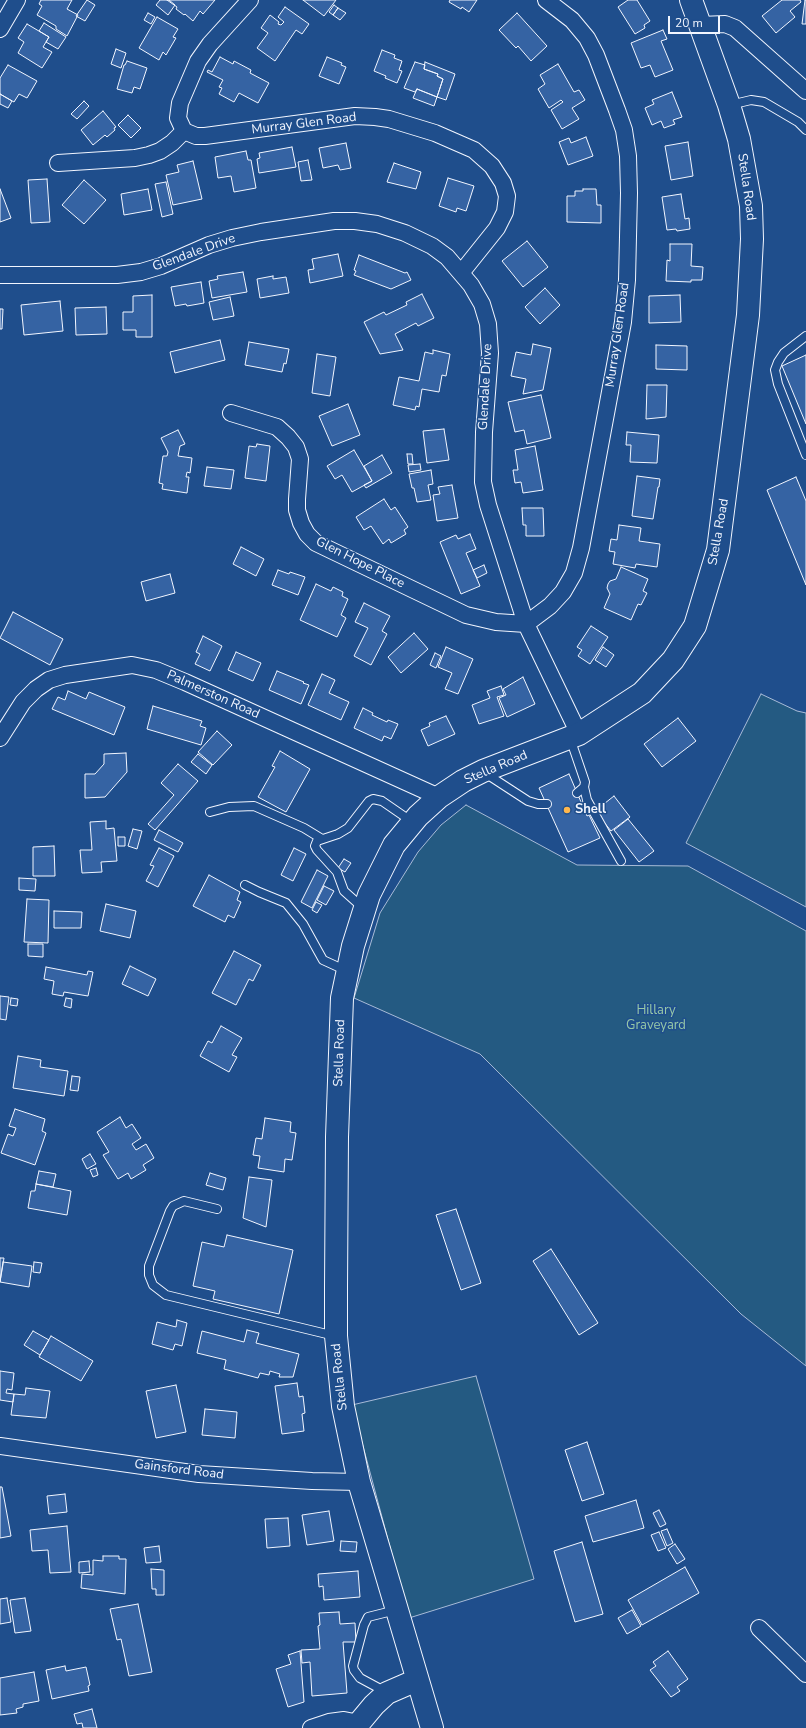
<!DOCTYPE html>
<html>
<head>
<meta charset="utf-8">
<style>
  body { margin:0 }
  #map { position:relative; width:806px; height:1728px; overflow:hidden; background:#1f4e8c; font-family:"Nunito Sans",sans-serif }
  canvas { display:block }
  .scale { position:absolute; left:668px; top:16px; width:52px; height:18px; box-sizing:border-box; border:2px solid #f2f6ff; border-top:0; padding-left:5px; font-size:12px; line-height:14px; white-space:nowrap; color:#f2f6ff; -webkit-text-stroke:3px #1f4e8c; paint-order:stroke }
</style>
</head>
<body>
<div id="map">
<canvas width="806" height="1728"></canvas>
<div class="scale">20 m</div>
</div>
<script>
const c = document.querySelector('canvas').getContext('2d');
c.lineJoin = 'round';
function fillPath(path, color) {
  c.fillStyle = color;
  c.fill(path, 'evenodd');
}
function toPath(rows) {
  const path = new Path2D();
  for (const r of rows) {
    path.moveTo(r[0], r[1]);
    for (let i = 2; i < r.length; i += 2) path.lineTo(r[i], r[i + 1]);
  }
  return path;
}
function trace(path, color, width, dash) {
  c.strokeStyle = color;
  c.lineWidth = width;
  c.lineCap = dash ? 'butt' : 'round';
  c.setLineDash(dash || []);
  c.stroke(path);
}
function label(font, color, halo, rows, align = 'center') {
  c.font = font + ' "Nunito Sans",sans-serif';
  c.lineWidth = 3;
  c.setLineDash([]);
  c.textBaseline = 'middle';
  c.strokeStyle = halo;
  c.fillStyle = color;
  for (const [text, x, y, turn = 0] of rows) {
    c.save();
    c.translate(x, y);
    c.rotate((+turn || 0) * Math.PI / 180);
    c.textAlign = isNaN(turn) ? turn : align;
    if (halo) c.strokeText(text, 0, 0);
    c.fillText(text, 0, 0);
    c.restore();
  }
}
const green = toPath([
  [761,694,797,711,806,713,806,907,686,843,761,694],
  [466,805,577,865,688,866,806,931,806,1366,741,1314,480,1054,354,998,380,913,418,852,441,825,466,805],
  [476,1376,534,1579,409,1618,352,1405,476,1376]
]);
fillPath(green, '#245a82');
trace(green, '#a8bbd7', 1);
const building = toPath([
  [41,0,72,0,67,9,78,15,67,36,56,29,56,26,37,15,42,6,39,4,41,0],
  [87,0,95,5,85,21,76,16,87,0],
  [160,0,169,0,175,5,168,15,156,5,160,0],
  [167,0,215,0,203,14,200,11,193,21,185,14,184,15,176,9,177,7,167,0],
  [303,0,336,0,324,16,303,0],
  [450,0,477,0,469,12,462,7,461,9,449,2,450,0],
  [628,0,637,0,650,21,644,25,645,28,635,34,618,7,628,0],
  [782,0,800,0,801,2,790,11,795,17,776,33,762,16,782,0],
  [805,0,806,0,806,24,802,24,805,0],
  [334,5,338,8,333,15,329,12,334,5],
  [285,7,309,24,302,34,296,30,275,61,257,48,268,33,261,28,270,15,279,22,278,24,281,25,284,22,278,17,285,7],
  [338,8,346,13,340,20,333,15,338,8],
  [148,13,155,17,151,24,144,20,148,13],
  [517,13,547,46,531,61,518,46,516,48,499,30,517,13],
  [157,17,178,29,173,37,176,38,166,55,163,52,159,60,139,48,157,17],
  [44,23,66,37,58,49,46,42,49,37,39,31,44,23],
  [27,24,49,37,43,47,52,52,42,68,18,53,24,42,18,38,27,24],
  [663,30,667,39,661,41,673,70,655,77,650,65,641,68,631,43,663,30],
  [116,49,126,53,121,68,111,64,116,49],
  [382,50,395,55,394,58,402,61,399,70,402,71,397,83,385,78,386,76,374,71,382,50],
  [220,57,233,64,234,61,251,70,250,73,269,83,258,103,239,93,234,102,219,94,222,88,219,87,223,80,207,72,208,70,212,72,220,57],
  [327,57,342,63,341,65,346,67,339,84,319,76,327,57],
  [127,61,147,68,140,89,134,87,132,93,117,89,124,65,125,65,127,61],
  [415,62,425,65,424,69,438,74,437,76,443,79,437,97,417,89,415,92,404,88,415,62],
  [425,62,455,74,446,100,437,97,443,79,437,76,438,74,424,69,425,62],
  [558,64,574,92,579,90,585,100,572,108,579,119,562,129,551,110,563,102,561,100,549,108,538,89,545,84,540,75,558,64],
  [8,65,37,81,27,98,19,94,14,102,0,94,0,78,8,65],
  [417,89,437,97,434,106,413,98,417,89],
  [672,92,682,117,673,120,675,124,664,128,661,121,652,125,645,108,654,104,652,100,672,92],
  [0,94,12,101,8,108,0,104,0,94],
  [84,101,89,106,77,119,71,114,84,101],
  [103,111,116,127,114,128,115,130,107,137,105,135,93,145,81,130,103,111],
  [128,115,141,128,131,138,118,125,128,115],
  [586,137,593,156,568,165,559,142,569,138,571,143,586,137],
  [688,142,693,176,671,180,665,146,688,142],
  [346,143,351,168,340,170,338,165,323,168,319,148,346,143],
  [292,147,296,167,259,173,257,159,260,158,259,153,292,147],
  [246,151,248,160,251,160,256,188,234,192,231,176,218,178,215,157,246,151],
  [308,160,312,180,301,181,298,162,308,160],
  [193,161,202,199,173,205,166,175,179,172,177,165,193,161],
  [394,163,421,172,416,189,387,182,394,163],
  [448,178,474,186,466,211,457,208,456,212,439,206,448,178],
  [47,179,50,222,31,223,28,180,47,179],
  [84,180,106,200,84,224,62,205,84,180],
  [166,182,173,214,162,217,155,184,166,182],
  [0,189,11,218,0,222,0,189],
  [148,189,152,210,124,215,121,194,148,189],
  [583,189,596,189,597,205,601,205,601,223,567,222,567,196,575,196,575,191,583,191,583,189],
  [681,194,685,219,689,218,690,229,677,231,676,229,667,230,662,197,681,194],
  [527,241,548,267,523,287,502,261,527,241],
  [670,244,692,244,691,266,703,267,702,280,691,280,691,282,666,281,667,260,670,261,670,244],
  [338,254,343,276,310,283,308,270,314,269,312,259,338,254],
  [359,255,405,273,407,272,411,280,391,289,354,275,356,271,354,270,359,255],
  [243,272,247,292,212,298,209,281,218,279,217,276,243,272],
  [273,276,273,279,286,277,289,293,260,298,257,279,273,276],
  [201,282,204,303,187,306,186,304,175,306,171,287,201,282],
  [545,288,560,305,540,324,525,307,545,288],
  [422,294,434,318,418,326,416,323,395,334,403,350,380,354,364,322,384,312,386,315,407,305,406,302,422,294],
  [152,295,152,337,136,337,136,330,123,330,123,312,133,312,133,296,152,295],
  [680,295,681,322,649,323,649,296,680,295],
  [230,297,234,316,213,320,209,302,230,297],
  [60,301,63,331,24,335,21,305,60,301],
  [106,307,107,334,76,335,75,308,106,307],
  [0,309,3,309,2,329,0,329,0,309],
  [220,340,225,360,175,373,170,352,220,340],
  [249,342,289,349,286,364,284,363,282,372,245,365,249,342],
  [533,344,551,348,543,390,523,394,526,379,511,376,516,352,531,355,533,344],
  [656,345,687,346,687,370,656,369,656,345],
  [433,350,450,354,446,376,442,375,439,392,422,389,419,407,416,406,415,410,393,405,399,377,419,381,425,352,433,354,433,350],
  [317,354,336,357,330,396,312,393,317,354],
  [806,355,806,424,782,366,806,355],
  [647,385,667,385,666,417,646,419,647,385],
  [541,395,551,438,527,444,524,430,515,432,508,402,541,395],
  [348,404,360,435,332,446,319,416,348,404],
  [444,429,449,460,427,463,423,431,444,429],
  [178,430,185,444,180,446,178,456,192,458,190,473,187,472,186,477,189,477,187,493,162,489,163,484,159,483,163,456,167,456,168,452,161,438,178,430],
  [627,432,659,435,657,463,630,462,631,445,626,445,627,432],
  [257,444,270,446,266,481,245,478,249,446,256,447,257,444],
  [535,446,543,490,523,493,521,482,515,483,513,470,518,470,515,450,535,446],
  [354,450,372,481,352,492,342,475,335,479,327,466,354,450],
  [407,454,412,454,413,464,408,464,407,454],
  [382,455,392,473,366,488,364,485,372,481,364,466,382,455],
  [420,464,421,470,409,472,408,465,420,464],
  [207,467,234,470,231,489,204,486,207,467],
  [431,470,433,484,428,485,431,500,417,502,414,488,412,488,409,474,431,470],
  [637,476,660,479,659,487,658,487,653,519,632,516,637,476],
  [796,477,806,501,806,585,767,490,796,477],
  [452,485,458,518,437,521,433,495,440,494,438,487,452,485],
  [384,499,391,510,395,507,408,527,404,530,406,534,391,543,389,539,383,544,371,526,364,530,356,517,384,499],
  [522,508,543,508,544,536,526,536,526,525,523,525,522,508],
  [619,525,641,528,639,541,660,544,657,567,636,564,635,568,613,564,615,552,609,551,611,539,617,540,619,525],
  [470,534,476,549,466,553,480,586,461,594,440,542,456,535,458,539,470,534],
  [241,547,264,559,256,576,233,564,241,547],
  [484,565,487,573,477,578,473,570,484,565],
  [621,567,648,579,643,591,647,593,641,605,638,604,631,620,604,608,610,594,607,588,608,584,610,581,616,579,621,567],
  [278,570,289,574,290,572,305,577,298,595,272,585,278,570],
  [170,574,175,593,146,601,141,582,170,574],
  [316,584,331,591,333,587,343,592,342,596,348,599,341,615,346,618,337,637,300,620,316,584],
  [364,603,390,616,382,631,387,634,371,665,354,656,368,628,355,622,364,603],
  [13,612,63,639,50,665,0,638,13,612],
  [591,626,608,637,590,664,578,656,582,650,577,647,591,626],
  [414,633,428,649,401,673,388,657,414,633],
  [203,636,222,646,210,671,195,664,200,654,196,652,203,636],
  [446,647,473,659,458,694,445,689,452,673,438,667,446,647],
  [603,647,614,655,606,667,595,660,603,647],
  [236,652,261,663,253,681,228,670,236,652],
  [435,653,441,656,436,668,430,665,435,653],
  [277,671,304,682,303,683,309,685,301,704,269,690,277,671],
  [322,674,335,680,329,693,349,702,341,720,308,705,322,674],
  [523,677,535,704,507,717,499,698,506,695,503,689,523,677],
  [501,686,504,695,497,697,504,716,479,724,472,705,490,698,487,691,501,686],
  [68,691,86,699,89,692,125,707,114,735,52,709,58,697,65,700,68,691],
  [153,706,202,721,200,726,206,728,201,745,147,729,153,706],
  [363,708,373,713,372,715,387,722,388,720,398,724,391,739,384,736,382,741,354,728,363,708],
  [446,716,455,734,428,746,421,730,430,726,429,723,446,716],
  [678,718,696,741,662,767,644,744,678,718],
  [217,731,232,745,213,765,198,752,217,731],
  [280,751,310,769,286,812,258,797,275,767,272,766,280,751],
  [126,753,127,772,105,797,85,798,85,774,95,774,104,764,104,754,126,753],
  [198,754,212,765,206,774,191,762,198,754],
  [178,764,198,781,155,830,148,824,174,795,161,783,178,764],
  [569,774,587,816,589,815,600,838,568,852,539,788,569,774],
  [614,796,630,817,611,831,595,811,614,796],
  [628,819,654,851,639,862,614,830,628,819],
  [106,821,106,829,114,828,117,861,101,862,102,872,82,873,80,850,92,850,90,822,106,821],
  [133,829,142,831,137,849,128,846,133,829],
  [159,830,183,843,178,852,154,840,159,830],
  [118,837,125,837,125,846,118,846,118,837],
  [54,846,55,876,33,876,33,847,54,846],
  [159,848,174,856,158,887,146,881,154,866,150,865,159,848],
  [294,848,306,854,293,881,281,875,294,848],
  [344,859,351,863,345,872,338,868,344,859],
  [317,870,328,876,312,908,301,902,317,870],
  [209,875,240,892,237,900,241,902,234,918,228,915,225,922,193,906,209,875],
  [19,878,36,879,35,891,19,890,19,878],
  [324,886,334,891,326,905,317,900,324,886],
  [27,899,49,900,48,943,24,942,27,899],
  [316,902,322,905,317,913,312,910,316,902],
  [106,904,136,911,130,938,100,931,106,904],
  [54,911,82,912,81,928,54,928,54,911],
  [28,944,43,944,43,957,28,956,28,944],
  [234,951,261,965,253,981,249,979,236,1005,212,993,234,951],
  [130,966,156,979,148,996,122,984,130,966],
  [46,967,87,975,88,971,93,972,88,996,64,992,63,996,52,994,54,981,44,979,46,967],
  [0,996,9,997,6,1020,0,1019,0,996],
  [11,998,18,999,17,1006,10,1005,11,998],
  [66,998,72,999,71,1008,64,1006,66,998],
  [221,1026,242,1038,232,1055,237,1057,229,1072,200,1056,208,1041,212,1043,221,1026],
  [18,1056,41,1060,40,1067,68,1071,64,1096,13,1088,18,1056],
  [72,1076,80,1077,78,1091,70,1090,72,1076],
  [15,1109,45,1119,42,1131,46,1133,35,1165,1,1153,8,1134,13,1136,16,1128,9,1126,15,1109],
  [120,1117,126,1128,132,1124,141,1138,132,1144,136,1150,146,1144,154,1158,143,1165,146,1170,131,1179,128,1173,118,1179,103,1155,109,1152,97,1132,120,1117],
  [265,1118,291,1122,290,1132,296,1133,292,1160,285,1159,284,1172,258,1168,260,1156,253,1155,256,1138,262,1139,265,1118],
  [90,1154,96,1164,87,1169,82,1159,90,1154],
  [96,1168,98,1175,93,1177,90,1170,96,1168],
  [39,1171,56,1174,53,1187,36,1184,39,1171],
  [210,1173,226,1178,223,1190,206,1185,210,1173],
  [249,1177,272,1180,266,1227,243,1218,249,1177],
  [36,1184,71,1191,67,1215,28,1208,31,1191,35,1191,36,1184],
  [456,1209,481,1283,461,1290,436,1215,456,1209],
  [227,1235,293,1250,279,1314,213,1299,215,1291,193,1286,202,1242,224,1247,227,1235],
  [551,1249,598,1323,579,1335,533,1261,551,1249],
  [0,1258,4,1258,0,1282,0,1258],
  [3,1262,32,1266,29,1287,0,1282,3,1262],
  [34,1262,42,1263,40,1273,33,1272,34,1262],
  [177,1320,187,1323,182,1346,175,1344,173,1350,152,1344,157,1322,176,1327,177,1320],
  [247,1330,259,1333,256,1343,299,1354,293,1377,279,1377,280,1374,270,1371,269,1375,260,1373,258,1378,224,1369,226,1360,197,1353,202,1331,244,1342,247,1330],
  [33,1331,49,1340,40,1355,24,1345,33,1331],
  [51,1336,93,1361,81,1381,39,1357,51,1336],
  [0,1371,14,1373,12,1390,7,1389,6,1393,14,1394,13,1402,0,1400,0,1371],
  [297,1383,299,1397,303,1396,305,1413,302,1414,304,1431,282,1434,275,1386,297,1383],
  [176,1385,186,1432,156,1438,146,1391,176,1385],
  [26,1388,50,1391,46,1418,11,1415,14,1394,25,1395,26,1388],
  [205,1409,237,1412,235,1438,202,1435,205,1409],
  [587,1442,604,1494,582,1501,565,1450,587,1442],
  [0,1487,2,1487,11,1536,0,1538,0,1487],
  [65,1494,67,1512,49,1514,47,1496,65,1494],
  [636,1500,644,1528,593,1542,585,1516,636,1500],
  [659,1510,666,1524,660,1527,653,1513,659,1510],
  [329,1511,334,1541,307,1545,302,1515,329,1511],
  [288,1518,290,1546,267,1548,265,1519,288,1518],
  [67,1526,71,1572,50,1573,48,1550,32,1551,30,1530,67,1526],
  [667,1529,673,1543,667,1546,661,1531,667,1529],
  [659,1532,666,1548,658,1551,651,1535,659,1532],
  [341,1541,357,1542,356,1552,340,1551,341,1541],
  [582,1542,603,1614,575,1622,554,1551,582,1542],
  [675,1544,685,1559,677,1564,668,1549,675,1544],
  [159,1546,161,1562,146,1563,144,1548,159,1546],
  [103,1556,119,1556,119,1559,126,1559,125,1594,81,1588,82,1574,93,1575,93,1560,103,1561,103,1556],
  [89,1561,90,1572,79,1573,79,1562,89,1561],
  [685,1567,699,1593,642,1625,628,1600,685,1567],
  [151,1569,164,1570,164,1595,156,1595,156,1589,152,1589,151,1569],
  [358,1571,360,1597,324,1600,323,1586,319,1587,318,1574,358,1571],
  [7,1598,11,1622,0,1624,0,1599,7,1598],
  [25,1598,31,1631,15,1633,10,1600,25,1598],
  [138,1604,152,1672,129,1676,121,1639,117,1640,110,1609,138,1604],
  [632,1610,641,1626,627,1634,618,1618,632,1610],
  [339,1612,340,1624,355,1623,356,1642,343,1642,347,1693,312,1696,310,1662,302,1663,301,1650,320,1649,318,1626,320,1625,319,1613,339,1612],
  [300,1651,304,1702,288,1707,276,1669,291,1664,288,1655,300,1651],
  [668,1651,688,1679,677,1687,680,1691,671,1697,650,1670,656,1666,653,1662,668,1651],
  [65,1666,66,1671,86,1667,90,1685,88,1686,89,1691,52,1699,46,1670,65,1666],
  [34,1672,39,1701,23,1704,23,1707,16,1709,17,1713,0,1715,0,1678,34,1672],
  [92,1709,97,1728,83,1728,82,1723,77,1724,74,1714,92,1709]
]);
fillPath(building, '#3563a3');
trace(building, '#f2f6ff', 1);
const lane = toPath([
  [730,105,751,100,764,102,798,122,806,130],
  [806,336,784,353,778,362,775,370,778,384,806,455],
  [570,738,585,782,584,787,577,793],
  [485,773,528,801,538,804,547,804],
  [584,787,587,800,621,861],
  [210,812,229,807,254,806,304,828,322,839],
  [245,885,259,892,286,903,303,924,323,960,347,971],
  [363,908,344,891,337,872,317,850,315,846,317,841,338,834,348,828,369,801,373,799,382,801,411,821],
  [217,1209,184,1201,173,1206,170,1211,149,1266,149,1275,153,1285,166,1295,335,1336],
  [386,1692,360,1678,354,1670,353,1666,364,1625,368,1617,396,1610]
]);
const street = toPath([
  [250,0,210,44,198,61,180,103,178,118,184,131,196,136,205,136,355,116,375,117,389,119,435,133,474,150,492,166,503,183,507,196,505,212,497,228,461,273],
  [701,25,725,24,735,28,806,91],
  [0,29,17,0],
  [58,163,135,158,149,155,160,151,172,143,184,131],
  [0,275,117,275,141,272,161,266,209,245,232,238,261,232,334,221,355,221,377,224,405,233,432,246,447,257,471,285,482,304,488,324,490,353,484,432,483,482,488,505,526,624,579,734],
  [231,413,277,427,288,437,296,447,300,459,297,499,297,510,301,523,307,534,316,543,466,615,496,622,526,624,550,606,563,592,574,573,581,548,623,322,627,280,629,193,628,156,624,130,617,110,596,55,587,38,572,20,546,0],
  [0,738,23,702,36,689,49,680,65,675,132,665,156,670,185,682,439,797],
  [0,1446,199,1474,312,1481,359,1482],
  [759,1628,806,1674],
  [311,1728,329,1722,344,1720,359,1723,361,1728]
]);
const secondary = toPath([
  [357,1728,359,1723,374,1705,387,1693,417,1680],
  [432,1728,359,1482,343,1406,336,1336,336,1287,337,1137,342,998,353,946,369,895,394,845,418,816,439,797,463,781,483,771,579,734,642,693,673,660,695,626,718,550,748,315,752,239,751,206,739,139,729,105,691,0]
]);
trace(lane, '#f2f6ff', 10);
trace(street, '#f2f6ff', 18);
trace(secondary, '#f2f6ff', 24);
trace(lane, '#1f4e8c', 8);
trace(street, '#1f4e8c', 16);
trace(secondary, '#1f4e8c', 22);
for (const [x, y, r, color] of [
  [567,810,4,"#ffb74d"]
]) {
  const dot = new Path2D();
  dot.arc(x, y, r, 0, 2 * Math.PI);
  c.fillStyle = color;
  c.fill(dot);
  trace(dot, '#1f4e8c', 1.5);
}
label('13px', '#f2f6ff', '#1f4e8c', [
  ["Murray Glen Road",304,124,-7],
  ["Stella Road",746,187,82],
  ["Glendale Drive",194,253,-20],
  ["Murray Glen Road",618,335,-82],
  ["Glendale Drive",486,387,-87],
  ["Stella Road",719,532,-80],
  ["Glen Hope Place",360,563,27],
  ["Palmerston Road",213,695,24],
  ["Stella Road",496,768,-23],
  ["Stella Road",340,1053,-88],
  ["Stella Road",340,1377,-96],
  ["Gainsford Road",179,1470,7]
]);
label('bold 13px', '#f2f6ff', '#1f4e8c', [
  ["Shell",575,810]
], 'left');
label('13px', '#97c8a6', '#1f4e8c', [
  ["Hillary",656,1011],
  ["Graveyard",656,1026]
]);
</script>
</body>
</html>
